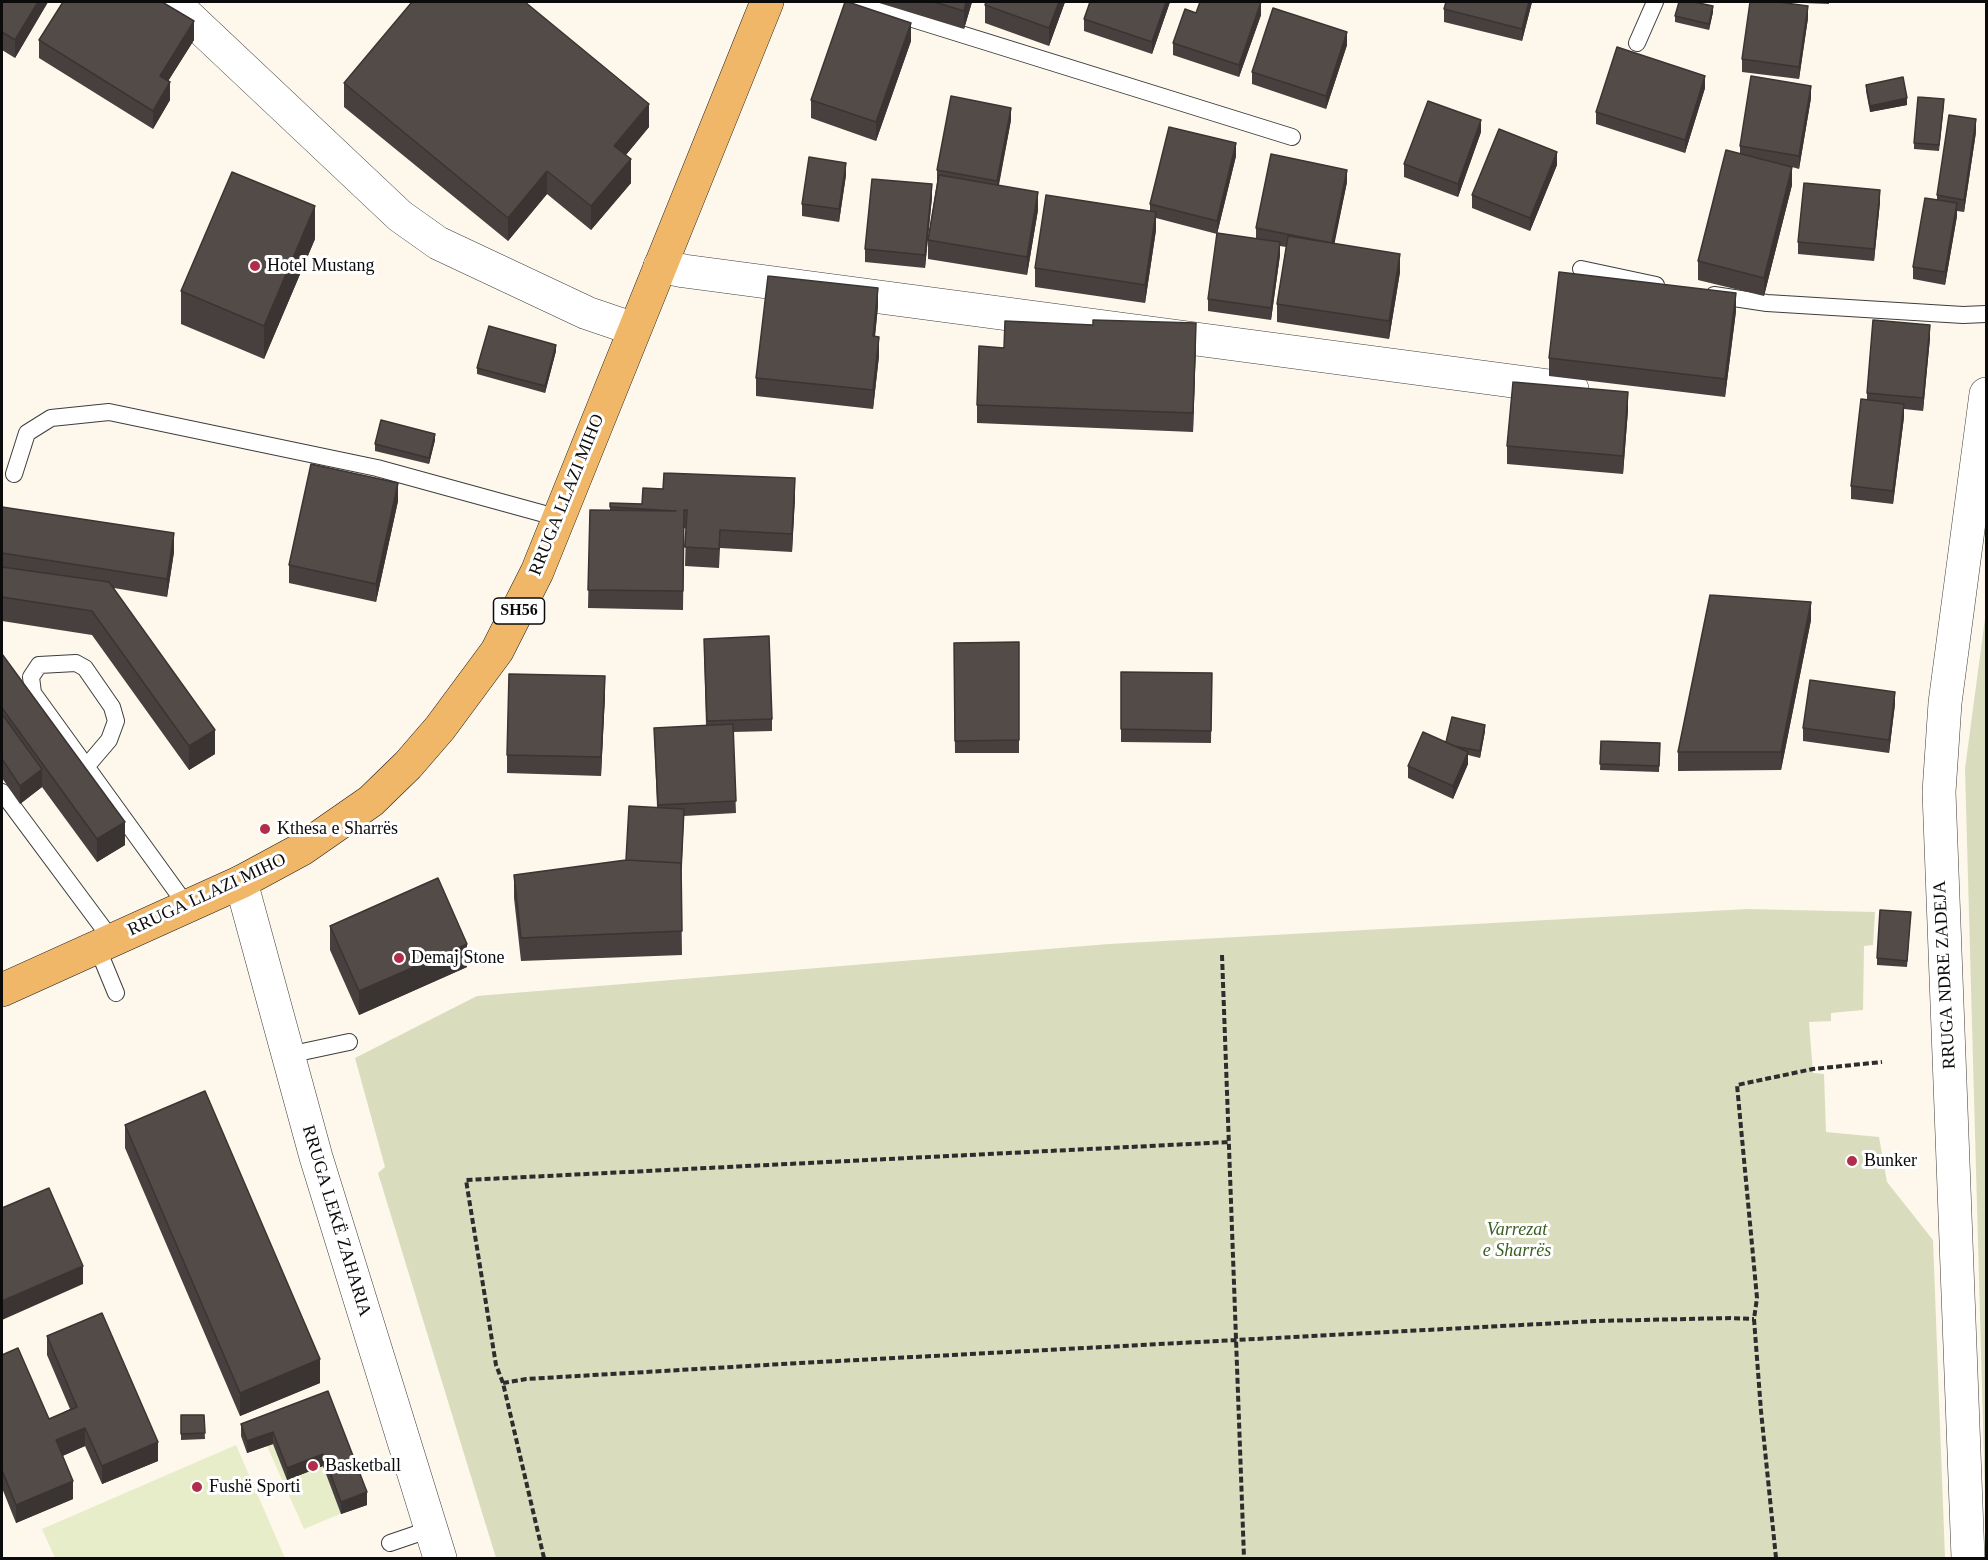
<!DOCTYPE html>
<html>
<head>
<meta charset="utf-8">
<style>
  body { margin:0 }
  #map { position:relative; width:1988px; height:1560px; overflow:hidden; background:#fef7eb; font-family:"Times New Roman",serif }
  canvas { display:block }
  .frame { position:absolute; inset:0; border:3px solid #0b0b0b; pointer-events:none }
</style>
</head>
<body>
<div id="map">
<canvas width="1988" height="1560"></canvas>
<div class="frame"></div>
</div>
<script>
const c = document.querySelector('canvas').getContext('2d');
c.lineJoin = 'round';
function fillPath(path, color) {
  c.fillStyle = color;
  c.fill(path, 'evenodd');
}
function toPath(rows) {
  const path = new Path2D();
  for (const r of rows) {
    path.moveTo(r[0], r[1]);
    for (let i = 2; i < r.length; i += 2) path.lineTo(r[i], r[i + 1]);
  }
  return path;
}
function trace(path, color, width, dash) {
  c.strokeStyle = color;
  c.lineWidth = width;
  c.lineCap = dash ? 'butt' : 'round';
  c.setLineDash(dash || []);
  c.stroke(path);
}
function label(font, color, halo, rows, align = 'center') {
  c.font = font + ' "Times New Roman",serif';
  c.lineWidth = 6;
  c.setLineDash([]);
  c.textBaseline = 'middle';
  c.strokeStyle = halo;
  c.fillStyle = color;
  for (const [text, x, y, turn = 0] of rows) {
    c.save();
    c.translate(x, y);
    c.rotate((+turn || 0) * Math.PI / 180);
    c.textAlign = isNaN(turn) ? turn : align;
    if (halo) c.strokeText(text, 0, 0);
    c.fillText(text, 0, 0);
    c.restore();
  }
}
fillPath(toPath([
  [1986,611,1986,1533,1965,769],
  [1748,909,1875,912,1873,945,1864,946,1863,1010,1831,1013,1831,1021,1809,1022,1813,1073,1824,1074,1826,1132,1879,1137,1887,1182,1933,1240,1945,1558,496,1558,378,1173,385,1167,355,1058,477,996,1109,944]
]), '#d9ddbe');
fillPath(toPath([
  [322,1401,366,1503,304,1529,259,1428],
  [236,1445,285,1558,55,1558,42,1529]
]), '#e7edc8');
const service = toPath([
  [858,2,1292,137],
  [1637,43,1655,2],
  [1581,269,1656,285],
  [1714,295,1767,303,1963,315,1986,314],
  [14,474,27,433,51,418,109,412,377,468,559,518],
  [86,767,109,740,116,721,112,707,85,668,76,663,39,665,31,677,33,693,187,906],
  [2,792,112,940],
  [97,947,116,993],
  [288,1055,349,1042],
  [390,1543,431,1529]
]);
const minor = toPath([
  [173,2,400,216,438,243,587,313,634,329],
  [660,266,684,271,1572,389],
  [241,882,316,1157,440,1558],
  [1968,1558,1939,792,1945,703,1986,394]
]);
const primary = toPath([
  [2,990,241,882,302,849,371,801,408,765,440,728,497,651,537,572,767,2]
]);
trace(service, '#3e3e3e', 18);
trace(minor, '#3e3e3e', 34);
trace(primary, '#1c1c1c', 34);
trace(toPath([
  [1222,955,1244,1558],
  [503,1383,526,1379,800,1363,1597,1321,1731,1318,1754,1319],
  [544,1558,503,1383,496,1365,466,1180,1230,1142],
  [1776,1558,1761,1411,1754,1319,1757,1298,1737,1085,1813,1069,1882,1062]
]), '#2d2d2d', 4, [6, 3]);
trace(service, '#fff', 16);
trace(minor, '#fff', 33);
trace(primary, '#f0b769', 33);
fillPath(toPath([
  [2,2,48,2,15,58,2,50],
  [876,2,972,2,964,29],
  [1065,2,1049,46,985,23,985,5],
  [1090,2,1170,2,1152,54,1084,31,1084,19],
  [1446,2,1532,2,1522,41,1444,22,1444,9],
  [1778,2,1829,2,1829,4],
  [1713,12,1709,30,1675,22,1675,16],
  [1196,13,1261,15,1239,77,1173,55,1173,43],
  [1808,18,1799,79,1742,72,1742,59],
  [39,40,194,40,168,81,170,100,153,129,39,58],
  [911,41,876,141,811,118,811,100],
  [1347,45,1326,109,1252,84,1252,72],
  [344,83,649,127,626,155,631,183,591,230,547,194,508,241,344,107],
  [1866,85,1907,105,1870,112,1866,91],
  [1705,88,1685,153,1596,124,1596,112],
  [1811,98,1799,169,1792,167,1792,185,1764,296,1698,280,1698,261,1740,154,1740,146],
  [1944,105,1939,151,1914,149,1914,143],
  [1011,120,999,185,1038,210,1027,275,928,259,928,240,937,182,937,170],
  [1481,132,1458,197,1404,177,1404,164],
  [1976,132,1964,212,1957,211,1957,216,1945,285,1913,279,1913,267,1937,200,1937,195],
  [1236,156,1217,234,1156,218,1156,230,1145,303,1035,287,1035,268,1150,211,1150,204],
  [1557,165,1530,231,1472,208,1472,195],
  [846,175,839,222,802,216,802,204],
  [1347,182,1334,243,1400,272,1389,339,1277,322,1277,304,1286,247,1280,246,1280,255,1271,320,1208,311,1208,299,1256,239,1256,228],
  [932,197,925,268,865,262,865,249],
  [1880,202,1874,261,1798,254,1798,242],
  [315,239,264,359,181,324,181,291],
  [878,306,875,337,879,356,873,409,756,396,756,378],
  [1736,311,1725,397,1549,376,1549,358],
  [1930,338,1923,411,1904,409,1904,417,1893,504,1851,499,1851,486,1867,400,1867,393],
  [1196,342,1193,432,977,423,977,405,1004,348],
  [556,351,545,393,477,374,477,368],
  [1628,410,1623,474,1507,464,1507,446],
  [435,440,429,464,375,451,375,444],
  [795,497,792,552,720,548,719,568,685,566,686,529,684,528,683,610,588,608,590,510,610,510,610,503,642,504],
  [398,501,376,602,289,583,289,565],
  [2,507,174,552,167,597,114,588,215,754,189,770,92,635,2,621],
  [1811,620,1781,770,1678,771,1678,752],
  [1019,642,1019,753,955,753,954,643],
  [704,651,772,719,772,731,733,732,736,813,684,816,681,881,682,955,521,961,514,898,514,875,626,860,657,807,654,728,706,726],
  [2,654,125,845,97,862,42,787,20,804,2,778],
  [1121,672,1212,673,1211,743,1121,742],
  [605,695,601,776,507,773,507,755],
  [1895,704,1889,753,1803,741,1803,728],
  [1485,731,1480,758,1468,755,1468,764,1453,799,1408,778,1408,766,1446,742],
  [1601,741,1660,743,1659,772,1600,770],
  [1911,912,1907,967,1877,965,1877,958],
  [330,926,467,967,359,1015,330,950],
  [125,1125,320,1383,240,1416,125,1148],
  [47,1336,158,1461,102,1484,85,1446,62,1456,73,1499,16,1523,2,1488,2,1355,49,1419,70,1409,47,1355],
  [328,1391,367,1505,341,1514,323,1466,287,1480,273,1444,247,1453,241,1436,241,1424],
  [181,1415,204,1415,205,1439,181,1440]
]), '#47403e');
fillPath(toPath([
  [38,2,48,2,15,58,15,40],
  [966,2,972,2,964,29,964,11],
  [1059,2,1065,2,1049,46,1049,28],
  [1166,2,1170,2,1152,54,1152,42],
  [1261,2,1261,15,1239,77,1239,65],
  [1529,2,1532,2,1522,41,1522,29],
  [1713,6,1713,12,1709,30,1709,24],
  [1808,6,1808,18,1799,79,1799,67],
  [194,21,194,40,160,94,160,76],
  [911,23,911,41,876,141,876,122],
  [1347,32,1347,45,1326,109,1326,96],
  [1705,76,1705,88,1685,153,1685,140],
  [170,82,170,100,153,129,153,111],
  [1811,86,1811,98,1799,169,1799,156],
  [1907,98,1907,105,1870,112,1870,106],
  [649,104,649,127,614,169,614,146],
  [1011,108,1011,120,997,193,997,181],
  [1976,119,1976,132,1964,212,1964,200],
  [1481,120,1481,132,1458,197,1458,184],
  [1236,143,1236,156,1217,234,1217,221],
  [1557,152,1557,165,1530,231,1530,218],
  [631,159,631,183,591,230,591,206],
  [846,163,846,175,839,222,839,209],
  [1792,167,1792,185,1764,296,1764,278],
  [1347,170,1347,182,1332,256,1332,244],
  [547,171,547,194,508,241,508,218],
  [932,184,932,197,925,268,925,255],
  [1880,190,1880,202,1874,261,1874,249],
  [1038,192,1038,210,1027,275,1027,257],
  [1957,203,1957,216,1945,285,1945,272],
  [315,206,315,239,264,359,264,326],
  [1156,212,1156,230,1145,303,1145,285],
  [1280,242,1280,255,1271,320,1271,308],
  [1400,254,1400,272,1389,339,1389,321],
  [878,288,878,306,873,354,873,336],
  [1736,293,1736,311,1725,397,1725,379],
  [1196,323,1196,342,1193,432,1193,413],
  [1930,325,1930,338,1923,411,1923,398],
  [879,337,879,356,873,409,873,390],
  [556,345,556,351,545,393,545,386],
  [1628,392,1628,410,1623,474,1623,456],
  [1904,404,1904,417,1893,504,1893,491],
  [435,434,435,440,429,464,429,458],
  [795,478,795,497,792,552,792,534],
  [398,483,398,501,376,602,376,584],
  [174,533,174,552,167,597,167,579],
  [1811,602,1811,620,1781,770,1781,752],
  [605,676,605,695,601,776,601,757],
  [1895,692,1895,704,1889,753,1889,740],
  [1485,725,1485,731,1480,758,1480,751],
  [215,730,215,754,189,770,189,746],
  [1468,752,1468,764,1453,799,1453,786],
  [42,769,42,787,20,804,20,786],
  [125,822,125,845,97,862,97,839],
  [467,944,467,967,359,1015,359,991],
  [83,1266,83,1284,2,1320,2,1301],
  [320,1359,320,1383,240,1416,240,1393],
  [85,1428,85,1446,56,1459,56,1440],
  [273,1432,273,1444,247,1453,247,1441],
  [158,1442,158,1461,102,1484,102,1466],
  [323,1454,323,1466,287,1480,287,1468],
  [73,1481,73,1499,16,1523,16,1505],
  [367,1492,367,1505,341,1514,341,1502]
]), '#3a3432');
const building = toPath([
  [2,2,38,2,15,40,2,32,2,2],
  [63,2,162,2,194,21,160,76,170,82,153,111,39,40,63,2],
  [412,2,525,2,649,104,614,146,631,159,591,206,547,171,508,218,344,83,412,2],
  [845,2,848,2,911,23,876,122,811,100,845,2],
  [934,2,966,2,964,11,934,2],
  [986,2,1059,2,1049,28,985,5,986,2],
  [1090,2,1166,2,1152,42,1084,19,1090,2],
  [1200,2,1261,2,1239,65,1173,43,1185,9,1196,13,1200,2],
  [1446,2,1529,2,1522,29,1444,9,1446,2],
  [1679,2,1694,2,1713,6,1709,24,1675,16,1679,2],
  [1750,2,1778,2,1808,6,1799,67,1742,59,1750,2],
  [1273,8,1347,32,1326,96,1252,72,1273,8],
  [1617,47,1705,76,1685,140,1596,112,1617,47],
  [1751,76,1811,86,1799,156,1740,146,1751,76],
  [1903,77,1907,98,1870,106,1866,85,1903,77],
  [951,96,1011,108,997,181,937,170,951,96],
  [1918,97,1944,99,1939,145,1914,143,1918,97],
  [1428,101,1481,120,1458,184,1404,164,1428,101],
  [1949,115,1976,119,1964,200,1937,195,1949,115],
  [1169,127,1236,143,1217,221,1150,204,1169,127],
  [1499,129,1557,152,1530,218,1472,195,1499,129],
  [1726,150,1792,167,1764,278,1698,261,1726,150],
  [1271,154,1347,170,1332,243,1256,228,1271,154],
  [809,157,846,163,839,209,802,204,809,157],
  [232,172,315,206,264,326,181,291,232,172],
  [939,175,1038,192,1027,257,928,240,939,175],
  [872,179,932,184,925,255,865,249,872,179],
  [1804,183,1880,190,1874,249,1798,242,1804,183],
  [1046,195,1156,212,1145,285,1035,268,1046,195],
  [1925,198,1957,203,1945,272,1913,267,1925,198],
  [1217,233,1280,242,1271,308,1208,299,1217,233],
  [1288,236,1400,254,1389,321,1277,304,1288,236],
  [1559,272,1736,293,1725,379,1549,358,1559,272],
  [768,276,878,288,873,336,879,337,873,390,756,378,768,276],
  [1093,320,1196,323,1193,413,977,405,979,346,1004,348,1005,321,1093,325,1093,320],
  [1873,320,1930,325,1923,398,1867,393,1873,320],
  [489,326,556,345,545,386,477,368,489,326],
  [1513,382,1628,392,1623,456,1507,446,1513,382],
  [1861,399,1904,404,1893,491,1851,486,1861,399],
  [381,420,435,434,429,458,375,444,381,420],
  [311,464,398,483,376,584,289,565,311,464],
  [664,473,795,478,792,534,720,530,719,549,685,547,687,510,684,510,683,591,588,590,590,510,676,511,610,507,610,503,642,504,643,488,663,489,664,473],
  [2,507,174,533,167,579,2,553,2,507],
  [2,567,109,582,215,730,189,746,92,611,2,597,2,567],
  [1710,595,1811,602,1781,752,1678,752,1710,595],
  [769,636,772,719,707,721,704,639,769,636],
  [1019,642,1019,740,955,741,954,643,1019,642],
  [2,654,125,822,97,839,2,708,2,654],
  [1121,672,1212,673,1211,731,1121,729,1121,672],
  [509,674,605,676,601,757,507,755,509,674],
  [1810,680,1895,692,1889,740,1803,728,1810,680],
  [2,714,42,769,20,786,2,759,2,714],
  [1452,717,1485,725,1480,751,1454,746,1446,742,1452,717],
  [733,724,736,801,658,805,654,728,733,724],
  [1423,732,1468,752,1453,786,1408,766,1423,732],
  [1601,741,1660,743,1659,766,1600,764,1601,741],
  [629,806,684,809,681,871,681,863,626,860,629,806],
  [626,860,681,863,682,931,521,938,514,875,626,860],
  [438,878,467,944,359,991,330,926,438,878],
  [1880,910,1911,912,1907,961,1877,958,1880,910],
  [205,1091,320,1359,240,1393,125,1125,205,1091],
  [49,1188,83,1266,2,1301,2,1208,49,1188],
  [102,1313,158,1442,102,1466,85,1428,56,1440,73,1481,16,1505,2,1470,2,1355,18,1348,49,1419,77,1407,47,1336,102,1313],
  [328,1391,367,1492,341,1502,323,1454,287,1468,273,1432,247,1441,241,1424,328,1391],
  [181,1415,204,1415,205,1433,181,1434,181,1415]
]);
fillPath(building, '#534b48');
trace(building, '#3a3432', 1.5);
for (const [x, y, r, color] of [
  [255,266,6,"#b22d4a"],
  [265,829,6,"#b22d4a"],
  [399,958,6,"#b22d4a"],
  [1852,1161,6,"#b22d4a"],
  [313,1466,6,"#b22d4a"],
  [197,1487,6,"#b22d4a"]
]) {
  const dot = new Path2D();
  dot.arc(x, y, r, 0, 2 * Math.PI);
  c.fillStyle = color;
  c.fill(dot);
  trace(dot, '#fff', 2);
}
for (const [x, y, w] of [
  [519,611,51]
]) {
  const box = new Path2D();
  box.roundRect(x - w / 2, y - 13, w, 26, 4.5);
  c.fillStyle = '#fff';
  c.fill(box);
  trace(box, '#0b0b0b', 1.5);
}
label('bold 16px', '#0b0b0b', null, [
  ["SH56",519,611]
]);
label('18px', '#0b0b0b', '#fff', [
  ["Hotel Mustang",267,266],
  ["Kthesa e Sharrës",277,829],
  ["Demaj Stone",411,958],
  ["Bunker",1864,1161],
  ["Basketball",325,1466],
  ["Fushë Sporti",209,1487]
], 'left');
label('18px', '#0b0b0b', '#fff', [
  ["RRUGA LLAZI MIHO",567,495,-68],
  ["RRUGA LLAZI MIHO",207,895,-25],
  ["RRUGA NDRE ZADEJA",1945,975,-93],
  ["RRUGA LEKË ZAHARIA",336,1221,73]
]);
label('italic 18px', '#385e20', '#fff', [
  ["Varrezat",1517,1230],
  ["e Sharrës",1517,1251]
]);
</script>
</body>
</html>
